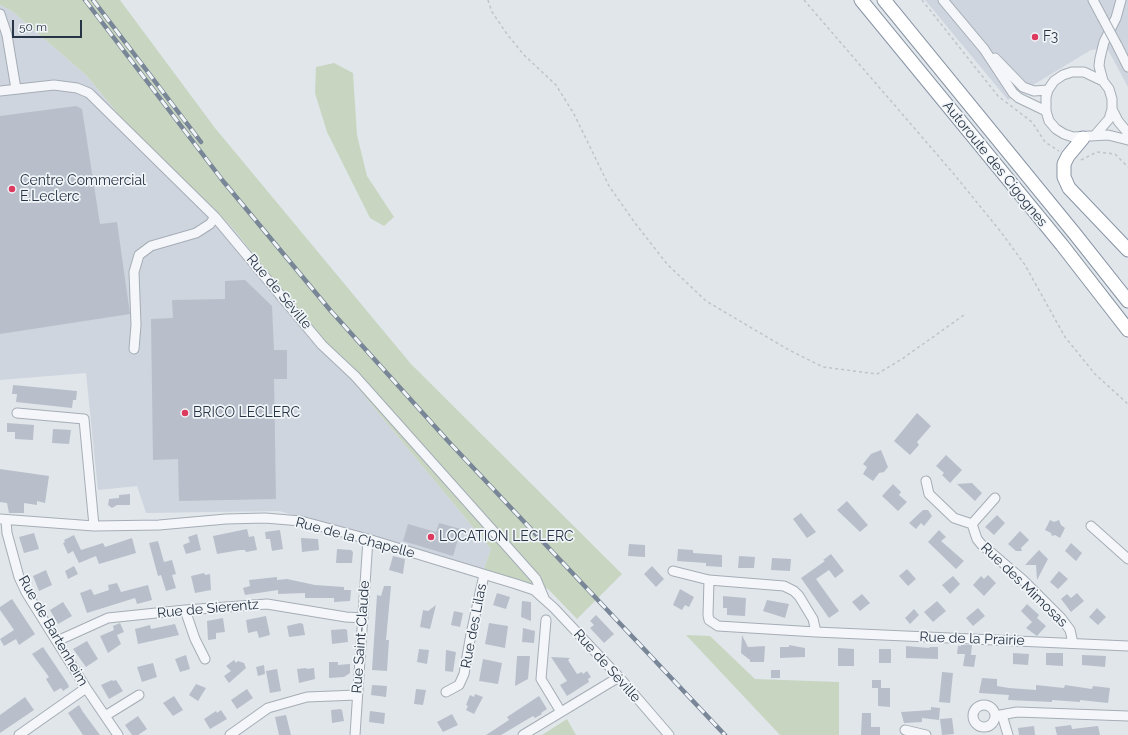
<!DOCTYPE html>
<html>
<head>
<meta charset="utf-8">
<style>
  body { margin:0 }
  #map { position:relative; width:1128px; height:735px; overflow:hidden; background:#e1e6eb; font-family:Raleway,sans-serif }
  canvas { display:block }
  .scale { position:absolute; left:12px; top:20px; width:70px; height:18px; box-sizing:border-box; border:2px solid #273445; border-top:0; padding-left:5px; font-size:12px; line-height:14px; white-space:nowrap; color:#273445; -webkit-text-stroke:3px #f1f5f8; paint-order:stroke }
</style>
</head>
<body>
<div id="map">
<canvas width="1128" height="735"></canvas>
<div class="scale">50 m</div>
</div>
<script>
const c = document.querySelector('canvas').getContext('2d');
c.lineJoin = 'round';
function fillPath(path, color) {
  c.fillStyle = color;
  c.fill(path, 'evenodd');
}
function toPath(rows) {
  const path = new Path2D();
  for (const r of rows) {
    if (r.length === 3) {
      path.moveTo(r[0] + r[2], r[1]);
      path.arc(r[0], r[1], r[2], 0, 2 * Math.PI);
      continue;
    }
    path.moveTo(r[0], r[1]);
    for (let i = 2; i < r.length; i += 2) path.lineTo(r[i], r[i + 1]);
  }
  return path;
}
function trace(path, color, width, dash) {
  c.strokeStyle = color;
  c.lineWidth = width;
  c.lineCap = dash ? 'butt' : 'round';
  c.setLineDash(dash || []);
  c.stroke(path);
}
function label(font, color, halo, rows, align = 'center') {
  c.font = font + ' Raleway,sans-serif';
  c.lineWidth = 3.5;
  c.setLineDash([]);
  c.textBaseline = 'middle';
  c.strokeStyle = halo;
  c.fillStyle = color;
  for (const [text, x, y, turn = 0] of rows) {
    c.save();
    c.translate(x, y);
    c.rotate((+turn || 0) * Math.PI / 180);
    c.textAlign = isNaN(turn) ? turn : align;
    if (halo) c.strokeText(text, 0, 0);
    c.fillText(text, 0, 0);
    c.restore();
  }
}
fillPath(toPath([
  [925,0,1128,0,1128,87,1107,48,1091,50,1008,100],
  [0,5,12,11,87,76,136,136,232,227,367,399,491,549,484,569,279,511,146,513,137,486,98,490,86,373,0,380]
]), '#cfd5de');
fillPath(toPath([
  [0,0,120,0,215,128,411,364,622,574,577,619,548,589,484,569,491,549,367,399,232,227,136,136,87,76,12,11,0,5],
  [334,63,353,73,357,135,367,176,394,217,384,226,370,218,327,132,315,93,316,67],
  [686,635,710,636,755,679,839,682,839,735,780,735],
  [567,719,576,735,542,735]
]), '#c8d6c1');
fillPath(toPath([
  [76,106,82,109,100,224,117,222,130,314,0,334,0,116],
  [245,280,272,306,274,350,287,350,287,379,274,379,276,499,179,501,178,459,153,460,151,319,173,318,172,300,225,299,225,281],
  [13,385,77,391,76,400,73,400,72,408,16,402,17,394,12,394],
  [917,413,931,426,917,442,919,445,910,455,894,441],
  [7,423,34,425,33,440,15,439,15,432,7,432],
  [53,429,71,430,69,444,52,443],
  [881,450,888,467,884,472,879,473,873,481,863,474,867,467,863,464,871,454],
  [946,455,962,470,950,483,942,475,944,473,936,466],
  [0,469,49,476,45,503,37,501,37,505,24,503,24,513,9,513,7,503,0,502],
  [972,483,982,493,975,501,957,484],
  [893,484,901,492,899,495,907,502,898,511,882,496],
  [130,494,130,505,117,505,112,508,108,505,109,499,119,498,119,495],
  [847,501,868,525,860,532,837,510],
  [923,510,928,510,932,516,924,526,921,523,916,529,909,523],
  [801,513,816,532,807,538,793,519],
  [997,515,1005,523,994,535,985,527],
  [1050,520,1054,522,1059,520,1061,525,1065,528,1060,538,1055,535,1052,536,1051,533,1045,530],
  [439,523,461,529,453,556,403,541,408,524,436,532],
  [247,529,249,537,254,536,257,550,246,552,245,550,240,550,217,554,213,536],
  [280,530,283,549,272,551,270,539,266,539,265,532],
  [939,530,946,537,941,541,964,561,956,569,928,542],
  [1020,531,1029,540,1021,548,1022,551,1016,551,1008,544],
  [34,533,39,549,24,553,19,537],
  [197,534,201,550,186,554,183,545,190,542,188,537],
  [74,535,81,550,103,543,105,547,132,538,136,553,99,564,96,556,79,563,73,551,68,554,63,543,65,542,64,540],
  [301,538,318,539,319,550,302,552],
  [158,541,164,562,172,560,176,574,172,575,176,588,166,591,161,575,158,576,149,543],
  [1071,543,1082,553,1076,561,1065,551],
  [629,544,645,545,645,557,628,556],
  [337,549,351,550,353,552,352,563,336,563],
  [678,549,693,550,693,553,722,555,722,567,706,566,706,563,677,561],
  [1039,550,1048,559,1037,580,1036,565,1025,565],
  [831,554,844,571,835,578,829,570,816,579,839,611,829,618,801,578,825,561,823,560],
  [393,556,405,559,403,574,389,570],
  [739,556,755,557,754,568,738,568],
  [772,558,791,559,790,571,771,570],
  [74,566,78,574,68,579,65,571],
  [652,566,664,579,656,587,644,574],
  [907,569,916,579,908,586,899,576],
  [46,570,52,585,39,591,33,576],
  [1059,571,1068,579,1058,589,1050,582],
  [204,573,205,575,210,574,211,590,195,593,191,576],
  [988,575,996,583,984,596,973,585,981,576,984,579],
  [953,576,960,584,950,594,942,585],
  [277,577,277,580,287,579,315,585,344,587,344,590,351,590,350,601,334,602,334,598,305,598,305,593,278,594,278,590,245,595,243,588,250,586,249,580],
  [117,583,121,592,148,585,152,600,137,604,135,598,87,613,80,593,91,589,94,595,109,590,108,585],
  [384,586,391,586,386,640,389,640,387,671,372,670,377,595,381,596],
  [680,589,694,597,689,607,685,605,682,610,673,605],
  [497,593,510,597,506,609,493,605],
  [1077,593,1084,601,1071,612,1061,599,1067,594,1071,598],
  [862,594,870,603,860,611,852,602],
  [723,596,746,598,745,616,727,615,727,608,723,608],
  [12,599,35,634,19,645,16,639,4,646,0,639,14,630,0,610,0,607],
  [767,600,789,604,785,618,763,611],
  [522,601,531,602,531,621,521,617],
  [937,601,946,611,933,622,924,612],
  [63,602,72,616,58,624,50,610],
  [1027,604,1039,615,1037,618,1046,626,1037,636,1026,628,1032,622,1021,611],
  [436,605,430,629,420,627,423,610,428,611],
  [978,608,985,616,973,626,966,618],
  [1097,608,1106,617,1098,625,1089,617],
  [914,609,919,615,910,624,905,618],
  [454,611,463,613,460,627,451,625],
  [596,615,614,634,604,643,590,628,594,625,590,621],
  [266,616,270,635,259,638,257,631,248,633,246,620],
  [223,618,225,632,216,633,216,639,208,640,207,621],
  [120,623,124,632,117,635,121,644,108,653,100,636,114,630,113,626],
  [300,623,303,624,305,635,289,637,287,626],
  [489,623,508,626,505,648,485,644],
  [175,624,179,635,138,644,135,629,150,625,151,629],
  [523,628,535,631,534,643,522,642],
  [345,629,347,630,348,642,332,644,331,630],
  [742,635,748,647,765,646,764,662,750,662,750,660,741,653],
  [87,641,98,659,86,667,73,649],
  [789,645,805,648,805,657,780,658,780,647,789,647],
  [961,645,972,645,971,655,976,655,974,667,963,666,965,654,957,654,958,646,961,646],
  [906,646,929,648,930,647,938,647,938,659,906,658],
  [43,647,68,684,69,687,63,691,61,688,54,692,46,679,49,677,32,654],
  [838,648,854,649,854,666,838,666],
  [419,649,429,650,427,664,417,662],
  [879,649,891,649,891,663,879,663],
  [446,650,456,652,453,672,445,671],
  [1013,653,1029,654,1028,665,1013,664],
  [1046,653,1063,653,1063,666,1046,665],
  [186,655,190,669,180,672,175,659],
  [1082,655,1106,656,1105,667,1082,665],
  [517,656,530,656,528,679,515,686],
  [551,657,570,658,568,660,577,674,582,672,583,674,587,671,591,677,588,679,589,682,567,696,560,685,567,681],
  [483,659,502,663,498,684,479,681],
  [234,660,236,663,238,661,244,663,246,668,229,683,224,676,231,671,226,666],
  [329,662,338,662,338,665,350,664,350,673,344,677,329,678],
  [153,663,157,677,142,682,137,667],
  [264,665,265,674,258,676,256,667],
  [306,668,307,669,314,668,315,679,299,683,297,669],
  [277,669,281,691,270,693,266,671],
  [771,670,780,670,780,678,771,678],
  [942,672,953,673,950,703,939,702],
  [982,678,997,679,997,686,1009,688,1036,690,1036,685,1064,688,1065,685,1092,689,1093,686,1110,688,1108,703,1080,700,1080,702,1052,700,1052,702,1008,700,1009,695,979,693],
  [112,680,113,681,116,680,123,691,109,699,101,685],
  [872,680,881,680,881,688,872,688],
  [196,684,206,688,198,701,189,695],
  [372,685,387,686,386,697,371,695],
  [878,688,890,688,890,707,878,706],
  [247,689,253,698,237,709,231,700],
  [416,689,426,690,423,705,414,704],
  [475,694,483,697,474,714,466,710,468,706,466,705,470,695,474,697],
  [174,696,183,710,173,716,163,703],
  [539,696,547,709,541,713,542,714,535,718,533,716,501,735,486,735,509,720,507,717],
  [25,697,34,710,0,733,0,715],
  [79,705,83,712,100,735,83,735,68,713],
  [931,707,940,708,939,720,922,718,922,722,904,723,901,712,931,710],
  [340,709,342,710,344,721,332,723,331,710],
  [221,710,227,719,210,729,204,719,216,711,217,713],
  [370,711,385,713,384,724,369,722],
  [862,713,871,713,871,727,880,727,880,735,861,735],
  [452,714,458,725,443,732,437,722],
  [286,715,291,735,279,735,275,717],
  [138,716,147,729,138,735,132,735,125,725],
  [952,718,954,734,942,735,940,719],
  [1071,725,1072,729,1098,726,1100,735,1057,735,1055,727],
  [1034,726,1035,735,1019,735,1018,728]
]), '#b8bfca');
const minor = toPath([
  [943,0,984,49,1013,93,1019,98,1046,111],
  [1093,0,1102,17],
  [0,14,7,35,16,89],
  [1117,45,1128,67],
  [995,58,1023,87,1034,91,1048,90],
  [1103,81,1099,66,1100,58,1104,42,1116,18,1121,0],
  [0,91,54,85,77,88,89,93,215,217,322,345,355,376,536,579,544,598],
  [1112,109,1118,121,1128,133],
  [1096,134,1109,119,1112,109,1112,99,1109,89,1103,81,1084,72,1072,72,1063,75,1054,81,1048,90,1046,97,1046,111,1049,121,1056,129,1064,134,1073,137,1108,135,1128,140],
  [134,349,136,325,134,272,139,255,151,246,196,233,210,224,215,217],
  [17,413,84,419,94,526],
  [926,481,929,494,954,518,972,524,977,539,981,544,1023,580,1061,618,1070,630,1073,643],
  [0,519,94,526,159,525,226,519,265,518,301,521,368,539,516,584,534,590,554,608,619,677,669,735],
  [6,520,7,533,19,577,26,592,86,688,118,735],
  [972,524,995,498],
  [1091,526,1128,559],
  [673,571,709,580,784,586,794,591,799,596,813,619,816,632],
  [709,580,708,615,709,620,718,626,816,632,1128,646],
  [185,610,195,639,205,659],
  [546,620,541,679,561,712],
  [57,641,108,618,185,610,267,604,346,617,363,618],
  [446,692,459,685,464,674,471,634,484,575],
  [984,716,11],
  [1002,715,1008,735],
  [105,716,139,695],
  [995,716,1017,712,1128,716],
  [905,730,926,735],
  [19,735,86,688],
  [230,735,268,708,307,697,357,695],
  [355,735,368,539],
  [523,735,619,677]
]);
const highway = toPath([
  [861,0,1062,245,1128,330],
  [884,0,1075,234,1128,301],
  [1083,138,1068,156,1064,164,1064,177,1069,188,1128,250]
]);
trace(minor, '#a5adb6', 11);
trace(highway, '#8794a4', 15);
trace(toPath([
  [488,0,492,12,507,34,524,55,556,85,574,114,609,186,635,223,667,264,706,301,789,350,823,367,877,374,902,359,964,315],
  [804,0,953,173,1001,232,1025,265,1065,337,1095,374,1128,404],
  [922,0,998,96,1032,122,1045,142,1059,151],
  [1081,160,1097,152,1115,154,1128,167]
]), '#bfc4ca', 1.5, [3, 3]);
trace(minor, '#f4f6f9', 9);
trace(highway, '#fff', 13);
const rail = toPath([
  [85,0,223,181,330,310,448,441,725,735],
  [93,0,201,142]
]);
trace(rail, '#798697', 4.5);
trace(rail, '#f1f5f8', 3, [9]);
const minorBridge = toPath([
  [1102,17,1117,45]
]);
trace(minorBridge, '#a5adb6', 11, []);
trace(minorBridge, '#f4f6f9', 9);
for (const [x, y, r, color] of [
  [1035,37,4,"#dd3a5f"],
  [12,189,4,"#dd3a5f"],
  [185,413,4,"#dd3a5f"],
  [431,537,4,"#dd3a5f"]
]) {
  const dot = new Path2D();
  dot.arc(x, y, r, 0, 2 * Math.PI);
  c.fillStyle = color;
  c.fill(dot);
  trace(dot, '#f1f5f8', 1.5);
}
label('14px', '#273445', '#f1f5f8', [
  ["F3",1043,37],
  ["Centre Commercial",20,181],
  ["E.Leclerc",20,197],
  ["BRICO LECLERC",193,413],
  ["LOCATION LECLERC",439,537]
], 'left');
label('14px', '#273445', '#f1f5f8', [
  ["Autoroute des Cigognes",995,164,51],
  ["Rue de Séville",279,292,50],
  ["Rue de la Chapelle",355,538,15],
  ["Rue des Mimosas",1024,585,44],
  ["Rue de Sierentz",208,609,-5],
  ["Rue des Lilas",474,626,-79],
  ["Rue de Bartenheim",53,631,60],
  ["Rue Saint-Claude",361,637,-86],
  ["Rue de la Prairie",972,639,2],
  ["Rue de Séville",607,666,48]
]);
</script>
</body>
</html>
